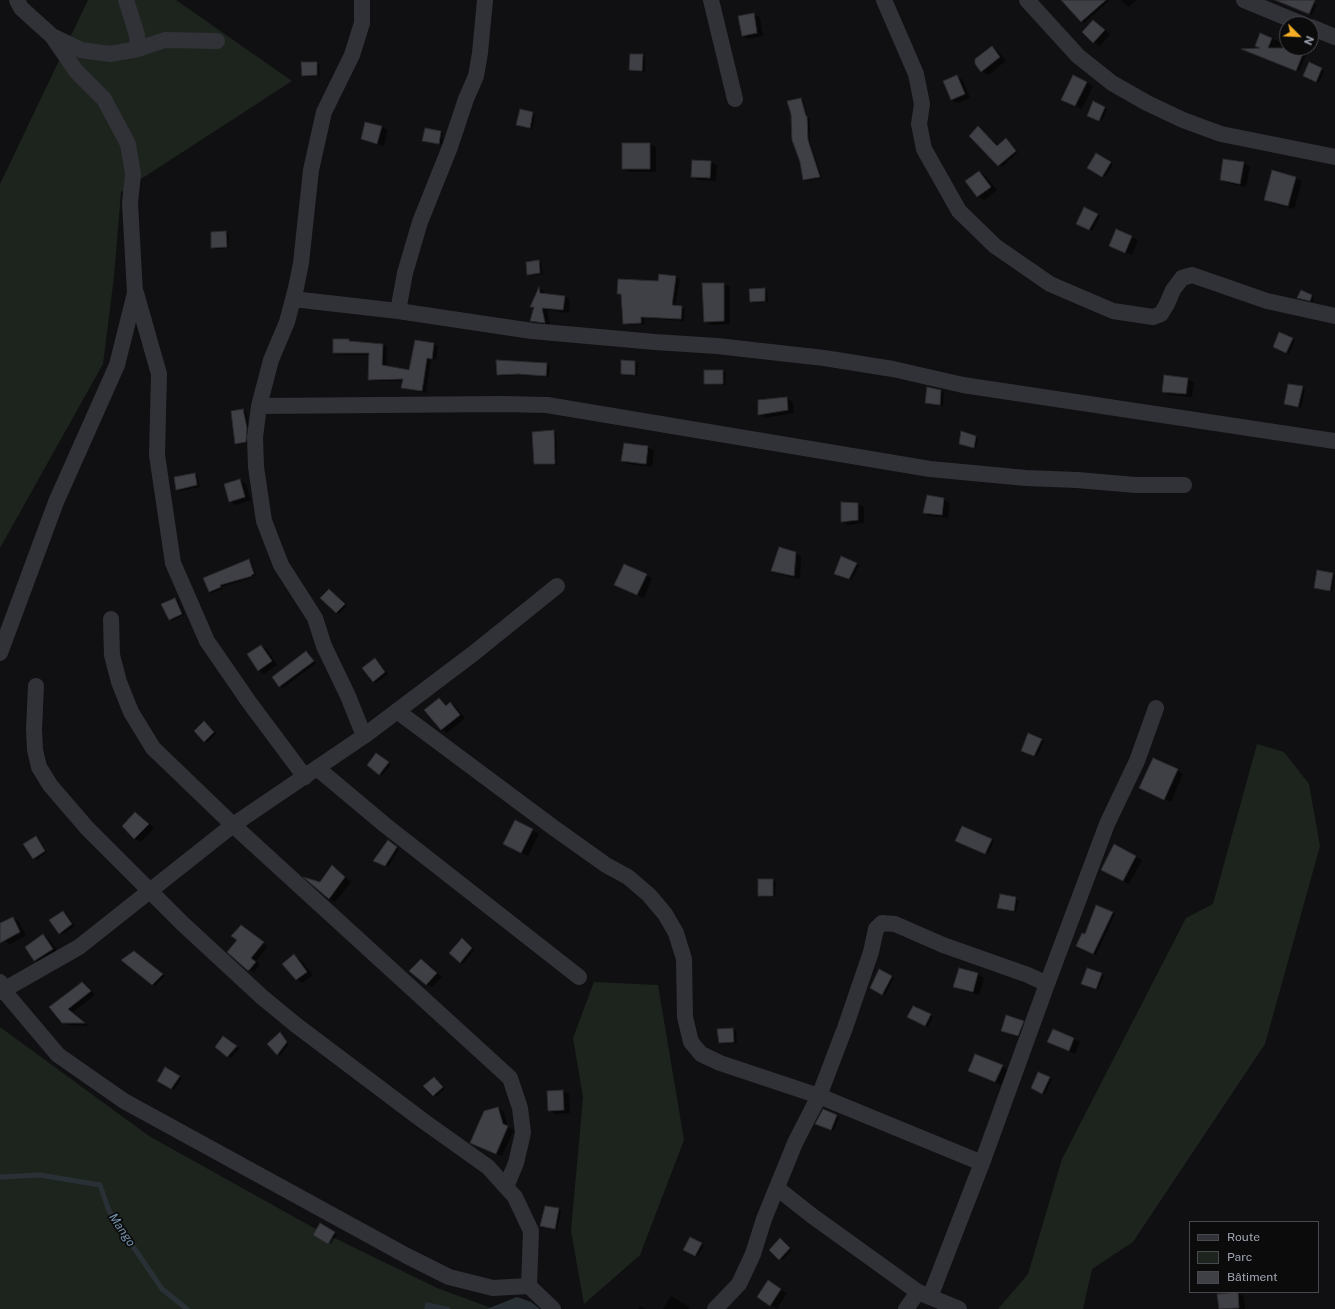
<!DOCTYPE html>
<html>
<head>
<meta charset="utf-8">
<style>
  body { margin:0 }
  #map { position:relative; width:1335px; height:1309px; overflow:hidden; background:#101012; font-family:"Public Sans",sans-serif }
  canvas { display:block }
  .legend { position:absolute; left:1189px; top:1221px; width:130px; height:72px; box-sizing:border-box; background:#0b0b0c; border:1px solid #47494f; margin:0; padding:5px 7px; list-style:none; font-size:12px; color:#a1a6b3 }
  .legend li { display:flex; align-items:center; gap:8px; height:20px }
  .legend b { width:20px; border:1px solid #47494f }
  .north { position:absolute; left:1279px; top:16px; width:40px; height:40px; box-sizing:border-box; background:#0b0b0c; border:1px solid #47494f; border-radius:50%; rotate:114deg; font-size:11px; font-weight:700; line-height:16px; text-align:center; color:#a1a6b3 }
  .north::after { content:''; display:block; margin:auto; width:14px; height:18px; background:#f5ae25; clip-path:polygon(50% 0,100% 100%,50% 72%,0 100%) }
</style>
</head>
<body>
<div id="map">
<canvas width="1335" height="1309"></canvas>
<ul class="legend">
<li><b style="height:5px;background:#313237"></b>Route</li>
<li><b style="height:11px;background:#1c241d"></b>Parc</li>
<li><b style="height:11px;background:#3f4045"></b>Bâtiment</li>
</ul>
<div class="north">N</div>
</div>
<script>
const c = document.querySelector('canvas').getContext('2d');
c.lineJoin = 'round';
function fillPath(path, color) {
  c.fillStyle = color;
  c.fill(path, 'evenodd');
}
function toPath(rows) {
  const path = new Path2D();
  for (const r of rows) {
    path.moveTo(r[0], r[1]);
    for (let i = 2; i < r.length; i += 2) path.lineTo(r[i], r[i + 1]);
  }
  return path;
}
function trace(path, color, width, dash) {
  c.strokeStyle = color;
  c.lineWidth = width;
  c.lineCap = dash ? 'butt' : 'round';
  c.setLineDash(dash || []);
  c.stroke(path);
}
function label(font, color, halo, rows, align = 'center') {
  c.font = font + ' "Public Sans",sans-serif';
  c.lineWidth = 3.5;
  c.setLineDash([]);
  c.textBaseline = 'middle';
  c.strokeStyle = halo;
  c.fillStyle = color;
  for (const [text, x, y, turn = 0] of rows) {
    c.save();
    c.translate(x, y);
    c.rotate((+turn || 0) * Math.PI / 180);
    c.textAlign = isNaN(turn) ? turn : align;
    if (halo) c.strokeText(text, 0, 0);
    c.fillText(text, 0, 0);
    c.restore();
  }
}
fillPath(toPath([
  [88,0,176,0,292,81,121,192,114,276,103,364,0,548,0,184],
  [1257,744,1284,752,1309,784,1320,846,1265,1044,1133,1242,1092,1269,1083,1309,998,1309,1028,1274,1062,1159,1186,918,1213,904],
  [594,982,658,985,684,1140,640,1255,584,1304,571,1231,583,1097,573,1038],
  [0,1027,149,1136,314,1228,437,1288,494,1309,0,1309]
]), '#1c241d');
fillPath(toPath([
  [517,1297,531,1302,540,1309,487,1309],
  [426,1302,449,1307,451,1309,424,1309]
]), '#293137');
fillPath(toPath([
  [1082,0,1110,0,1084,23,1081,21],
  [1120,0,1136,0,1129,7],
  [1297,0,1306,0,1317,5,1312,15,1294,7],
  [753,14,760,18,763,36,749,39,743,36,739,17],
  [1093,21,1110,34,1100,46,1094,42,1083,32],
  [1261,34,1287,45,1287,48,1295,48,1307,53,1299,71,1256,54],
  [992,47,998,51,1006,61,988,75,982,71,976,64],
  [642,55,645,57,645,72,633,71,630,70],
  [317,63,319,64,320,76,305,77,303,76],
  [1309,64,1324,71,1319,83,1307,77],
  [957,77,963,80,970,98,958,103,951,100],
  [1087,82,1093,86,1082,109,1068,103],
  [801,99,803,100,808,118,810,119,810,142,822,178,807,181,804,179],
  [1104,108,1107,109,1102,121,1091,117],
  [533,113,535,115,532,129,518,124],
  [382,127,388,130,384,146,368,142,362,139],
  [981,129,998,146,1006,140,1018,152,1002,167,999,165],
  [441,132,443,133,442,145,423,140],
  [623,144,650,144,656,147,656,172,629,172,623,169],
  [1097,155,1113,165,1105,177,1089,167],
  [692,161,711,162,717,165,716,181,698,180,692,176],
  [1243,163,1250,167,1246,187,1227,183,1221,180],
  [979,172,985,175,997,190,984,200,977,196],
  [1296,178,1302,181,1294,209,1271,203,1265,199],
  [1097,214,1100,216,1092,231,1078,223],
  [1116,230,1138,240,1132,255,1116,249],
  [226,232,229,234,229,248,215,249,212,247],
  [538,261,541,263,543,274,531,276,528,274],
  [676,277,680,279,675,306,681,307,685,309,684,321,644,318,645,324,627,325,624,323,622,295,618,293],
  [723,284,730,287,730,324,712,325,705,322],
  [539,288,544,291,545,294,565,297,570,300,569,313,547,310,550,325,537,324,531,321,534,308,532,306],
  [765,289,767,290,768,302,754,303,751,301],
  [1312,296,1314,298,1313,302,1298,298],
  [1293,339,1295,340,1289,354,1287,353],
  [334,340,349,340,353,342,383,344,387,347,386,367,410,371,415,341,434,344,438,347,436,360,431,359,426,393,406,389,402,387,403,381,373,381,369,379,370,355,338,355,334,353],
  [497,361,547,364,550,365,549,377,521,375,500,376,498,374],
  [635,362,638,364,637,376,624,375,622,374],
  [723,371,726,372,725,385,708,385,705,383],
  [1187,379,1194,383,1192,397,1169,395,1163,391],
  [1302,387,1305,389,1301,408,1285,404],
  [941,391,944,392,943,406,926,402],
  [787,398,793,402,794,413,765,418,759,414],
  [243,410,246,412,249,430,248,443,238,445,236,443,232,412],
  [553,431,556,433,557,465,538,465,535,464],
  [975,437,978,438,976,449,960,444],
  [624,444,648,447,654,451,652,467,628,464,622,460],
  [194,474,197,475,200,487,180,491,177,489],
  [240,480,246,484,251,500,236,505,229,501],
  [944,499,950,503,948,518,930,516,924,513],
  [858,504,864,507,864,523,848,525,842,521],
  [795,553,801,557,800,579,778,574,772,571],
  [249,560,251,561,256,575,253,576,254,577,222,587,223,589,212,593,209,592],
  [856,564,859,565,852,579,838,575],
  [1318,572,1335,576,1332,592,1315,588],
  [646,575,652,578,644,598,616,585],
  [330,590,347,606,339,614,336,612],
  [175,599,178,600,184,615,172,621,169,619],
  [261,646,267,649,277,665,264,674,258,670],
  [306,652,316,663,283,688,280,686],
  [375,659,377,661,388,674,376,683,373,681],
  [439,699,447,706,450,704,455,706,465,718,447,733,442,730,426,710],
  [207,724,216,734,207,743,205,741],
  [1041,739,1044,741,1037,757,1025,752],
  [379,756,391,765,382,775,380,774],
  [1177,770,1183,774,1171,802,1147,792],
  [135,813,141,816,154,828,141,842,135,839,124,826],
  [516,822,539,834,528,856,510,847],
  [962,828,994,841,988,854,959,842],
  [36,837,39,839,47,852,36,860,34,858],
  [389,841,399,849,388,867,374,860],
  [1136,856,1142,860,1129,884,1108,873],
  [332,866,338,870,351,882,335,902,329,899,321,884],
  [773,880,776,882,775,897,761,897,759,895],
  [1000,895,1019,900,1016,912,998,907],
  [63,912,66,913,75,926,63,934,60,933],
  [1112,912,1115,914,1096,955,1080,947,1086,936],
  [13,918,19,921,26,936,10,944,4,940,0,933,0,924],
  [241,926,268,946,256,961,260,965,254,972,247,969,238,940],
  [43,935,49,939,58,952,41,964,35,960],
  [464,941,474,950,463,964,460,963],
  [134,952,165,976,155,986,123,960],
  [294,955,300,959,313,975,302,983,296,979],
  [422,960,428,964,442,977,432,987,426,984],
  [959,969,978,974,984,978,979,995,961,990,955,986],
  [880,970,894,978,885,995,871,988],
  [1101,974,1104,976,1098,990,1085,985],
  [82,983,87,986,95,995,73,1012,88,1026,68,1025,62,1022,50,1007],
  [913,1007,933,1017,928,1027,911,1019],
  [1023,1022,1029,1025,1024,1039,1008,1034,1002,1030],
  [733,1029,736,1031,737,1043,722,1044,720,1042,718,1030],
  [1053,1030,1080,1042,1075,1054,1054,1045],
  [280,1033,283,1035,289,1044,280,1056,269,1044],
  [226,1038,239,1049,231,1058,216,1047],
  [1002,1066,1008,1070,1001,1085,975,1074],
  [165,1069,182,1078,174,1090,158,1081],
  [434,1078,445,1089,436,1097,425,1086],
  [1049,1078,1052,1079,1045,1094,1034,1089],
  [563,1091,569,1094,570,1113,555,1114,549,1110],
  [498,1108,504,1112,508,1127,514,1130,502,1156,477,1146],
  [836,1116,839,1117,834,1131,819,1125],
  [559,1209,561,1211,557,1230,541,1226],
  [321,1225,337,1235,331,1244,315,1234],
  [690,1238,704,1245,698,1256,685,1249],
  [783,1241,792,1250,782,1260,780,1259],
  [768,1282,787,1293,777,1309,758,1297],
  [1238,1293,1244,1297,1245,1309,1220,1309,1218,1295],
  [671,1296,690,1307,688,1309,663,1309],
  [640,1306,646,1309,638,1309]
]), '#0007');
trace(toPath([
  [0,1177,40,1175,100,1185,109,1211,162,1289,187,1309]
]), '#293137', 5);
const building = toPath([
  [1061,0,1106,0,1081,22,1061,0],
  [1275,0,1315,0,1309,14,1275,0],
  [754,13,757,33,742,36,738,16,754,13],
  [1093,20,1105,30,1093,43,1082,32,1093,20],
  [1260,33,1272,38,1268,48,1297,48,1304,51,1296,71,1241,49,1260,48,1255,46,1260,33],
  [992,46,1000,57,981,72,975,64,975,59,992,46],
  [630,54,643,54,642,71,629,70,630,54],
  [301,62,317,62,317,75,302,76,301,62],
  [1309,62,1322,68,1316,82,1303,76,1309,62],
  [957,75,965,94,951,100,943,81,957,75],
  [1073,75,1087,82,1075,106,1061,100,1073,75],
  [801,98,806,116,807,116,808,140,820,177,803,180,800,162,792,140,791,114,787,101,801,98],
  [1093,101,1105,107,1099,121,1087,116,1093,101],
  [520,109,533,112,530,128,516,125,520,109],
  [365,122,382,126,377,144,361,139,365,122],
  [978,126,997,146,1006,138,1016,151,998,166,969,136,978,126],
  [425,128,441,131,439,144,422,141,425,128],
  [622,143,650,143,650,169,622,169,622,143],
  [1096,153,1111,162,1102,177,1087,168,1096,153],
  [1223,159,1244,162,1240,184,1220,180,1223,159],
  [692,160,711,161,710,178,691,177,692,160],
  [1272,170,1296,177,1288,206,1264,200,1272,170],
  [979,171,991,187,977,197,965,181,979,171],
  [1084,207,1098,214,1089,230,1076,224,1084,207],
  [1116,229,1132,236,1125,253,1109,246,1116,229],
  [226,231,227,247,211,248,211,232,226,231],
  [539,260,540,273,527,275,526,262,539,260],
  [659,274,676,276,672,305,682,306,681,319,641,317,641,323,623,324,621,294,617,294,618,279,658,281,659,274],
  [702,283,724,283,724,321,704,322,702,283],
  [539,287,540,293,565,296,563,310,542,308,545,323,530,321,534,307,530,307,539,287],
  [765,288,765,301,750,302,749,289,765,288],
  [1301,290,1312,295,1310,301,1297,298,1301,290],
  [1279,332,1293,338,1286,353,1273,347,1279,332],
  [333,339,349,339,349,341,383,344,382,365,409,370,415,340,434,343,432,359,427,358,422,391,401,388,403,379,368,380,369,353,333,353,333,339],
  [496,360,547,363,546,376,518,374,497,375,496,360],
  [621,360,635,361,635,375,621,374,621,360],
  [704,370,723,370,723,384,704,384,704,370],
  [1164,375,1188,378,1186,394,1162,392,1164,375],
  [1288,384,1303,386,1298,407,1284,404,1288,384],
  [927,387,941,390,940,405,925,403,927,387],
  [787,397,788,410,758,415,758,400,787,397],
  [243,409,247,428,246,442,235,444,231,411,243,409],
  [554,430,555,464,534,464,532,432,554,430],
  [961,431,976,436,974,448,959,444,961,431],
  [624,443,648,446,646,464,621,461,624,443],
  [195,473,197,485,176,490,174,477,195,473],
  [240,479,245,497,229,502,224,484,240,479],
  [927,495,944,498,942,515,923,513,927,495],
  [841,502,858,503,858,520,841,522,841,502],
  [779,547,796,552,794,576,771,571,779,547],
  [841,556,857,563,849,579,834,574,841,556],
  [249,559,254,574,251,575,252,576,220,585,221,587,209,592,203,578,249,559],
  [624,564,647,574,637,595,614,585,624,564],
  [1317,570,1333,573,1330,591,1314,588,1317,570],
  [329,589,345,604,336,613,320,598,329,589],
  [175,598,182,614,169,620,161,604,175,598],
  [261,645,272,661,258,671,247,654,261,645],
  [306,651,314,661,279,687,272,677,306,651],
  [375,658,385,672,373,682,362,668,375,658],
  [439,698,446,706,450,702,460,715,441,730,424,710,439,698],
  [204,721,214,732,204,742,194,731,204,721],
  [1028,733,1042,739,1034,756,1021,751,1028,733],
  [376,753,389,762,379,775,367,765,376,753],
  [1153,758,1178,769,1164,800,1139,788,1153,758],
  [135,812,149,824,134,839,122,826,135,812],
  [515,820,533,829,521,853,503,844,515,820],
  [962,826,992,839,985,854,955,841,962,826],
  [36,836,45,851,33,859,23,844,36,836],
  [388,840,397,847,385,866,373,861,388,840],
  [1114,844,1136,856,1123,881,1101,870,1114,844],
  [332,865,345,877,329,899,303,877,320,882,332,865],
  [758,879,773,879,773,896,758,896,758,879],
  [1000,894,1016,897,1014,911,997,908,1000,894],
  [1096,905,1113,912,1093,954,1076,946,1082,933,1085,934,1096,905],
  [63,911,72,924,59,934,49,920,63,911],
  [13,917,20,932,0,943,0,923,13,917],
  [241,925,264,942,251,958,256,962,249,970,247,970,227,952,237,940,231,936,241,925],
  [43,934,53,949,34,961,25,947,43,934],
  [462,938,472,948,460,963,449,953,462,938],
  [134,951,163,974,152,985,121,960,134,951],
  [294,954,307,972,296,980,282,964,294,954],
  [421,959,437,973,426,985,409,971,421,959],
  [959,968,978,973,973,992,953,987,959,968],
  [1087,968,1102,973,1096,989,1081,984,1087,968],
  [879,969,892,976,882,995,870,988,879,969],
  [82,982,91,991,68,1009,85,1023,62,1023,49,1007,82,982],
  [913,1006,931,1014,925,1026,907,1017,913,1006],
  [1006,1015,1024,1021,1018,1036,1001,1031,1006,1015],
  [733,1028,734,1042,719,1043,717,1029,733,1028],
  [1053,1029,1074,1038,1069,1051,1047,1042,1053,1029],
  [280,1032,287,1042,277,1055,267,1044,280,1032],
  [223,1036,237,1046,227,1057,215,1047,223,1036],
  [975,1054,1003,1065,995,1082,968,1071,975,1054],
  [165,1067,180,1076,171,1089,157,1081,165,1067],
  [1038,1072,1050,1077,1042,1094,1031,1088,1038,1072],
  [434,1077,443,1087,433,1096,423,1086,434,1077],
  [563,1090,564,1110,548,1111,547,1091,563,1090],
  [498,1107,503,1124,508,1126,496,1154,470,1143,484,1111,498,1107],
  [823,1109,837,1115,831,1130,815,1124,823,1109],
  [545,1206,559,1208,555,1229,540,1226,545,1206],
  [320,1223,335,1232,328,1244,313,1235,320,1223],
  [690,1237,702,1243,695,1256,683,1250,690,1237],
  [780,1238,790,1248,779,1260,769,1250,780,1238],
  [768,1280,781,1289,770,1306,757,1297,768,1280],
  [1238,1292,1239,1308,1219,1309,1217,1294,1238,1292]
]);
fillPath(building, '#3f4045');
trace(building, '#2a2a2e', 1);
trace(toPath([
  [17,0,21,8,52,36,81,50,110,54,138,49,165,40,217,41],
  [126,0,137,35,138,49],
  [362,0,362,23,352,55,324,112,311,170,301,263,296,288,287,322,271,360,259,406,255,437,256,467,264,521,281,565,315,618,324,646,348,696,364,736],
  [711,0,735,99],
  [884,0,916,74,922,104,919,124,924,149,959,211,995,246,1050,284,1113,311,1153,317,1161,314,1167,304,1173,290,1182,278,1192,275,1267,301,1335,316],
  [1027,0,1078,56,1112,83,1147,103,1183,120,1221,134,1335,157],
  [1244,0,1302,24],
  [1311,27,1335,37],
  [136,293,159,374,157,455,173,563,207,641,249,702,305,777],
  [293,299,398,311,532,331,655,342,717,346,824,358,893,369,963,385,1335,441],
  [398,311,405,273,420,222,450,147,466,99,476,76,480,53,485,0],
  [259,406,502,404,547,405,930,469,1026,478,1077,480,1136,485,1184,485],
  [111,619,112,655,119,682,131,712,153,748,233,825,510,1078,520,1108,523,1133,516,1163,506,1187],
  [0,653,56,502,117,365,135,293,130,203,133,174,128,144,104,99,76,71,52,36],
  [36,686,34,729,35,750,39,767,50,785,87,828,183,924,262,997,296,1025,422,1120,488,1167,515,1197,531,1231,529,1286],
  [397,711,554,828,606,865,628,877,649,895,665,914,676,933,684,959,685,1017,691,1042,701,1054,720,1063,819,1096,982,1163],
  [317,768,385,825,579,977],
  [0,982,3,990,58,1055,124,1101,407,1256,449,1277,493,1288,529,1286,553,1309],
  [0,992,79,947,233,825,364,736,474,653,557,586],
  [777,1188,811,1215,918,1292,959,1309],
  [930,1297,982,1163,1047,984,1107,824,1137,761,1156,708],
  [715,1309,739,1284,753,1254,764,1219,795,1143,819,1096,845,1028,871,952,876,929,882,923,895,924,943,945,1028,975,1047,984],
  [906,1309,918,1292]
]), '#313237', 16);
label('italic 12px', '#7695af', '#0b0b0c', [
  ["Mango",122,1230,56]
]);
</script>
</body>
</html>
